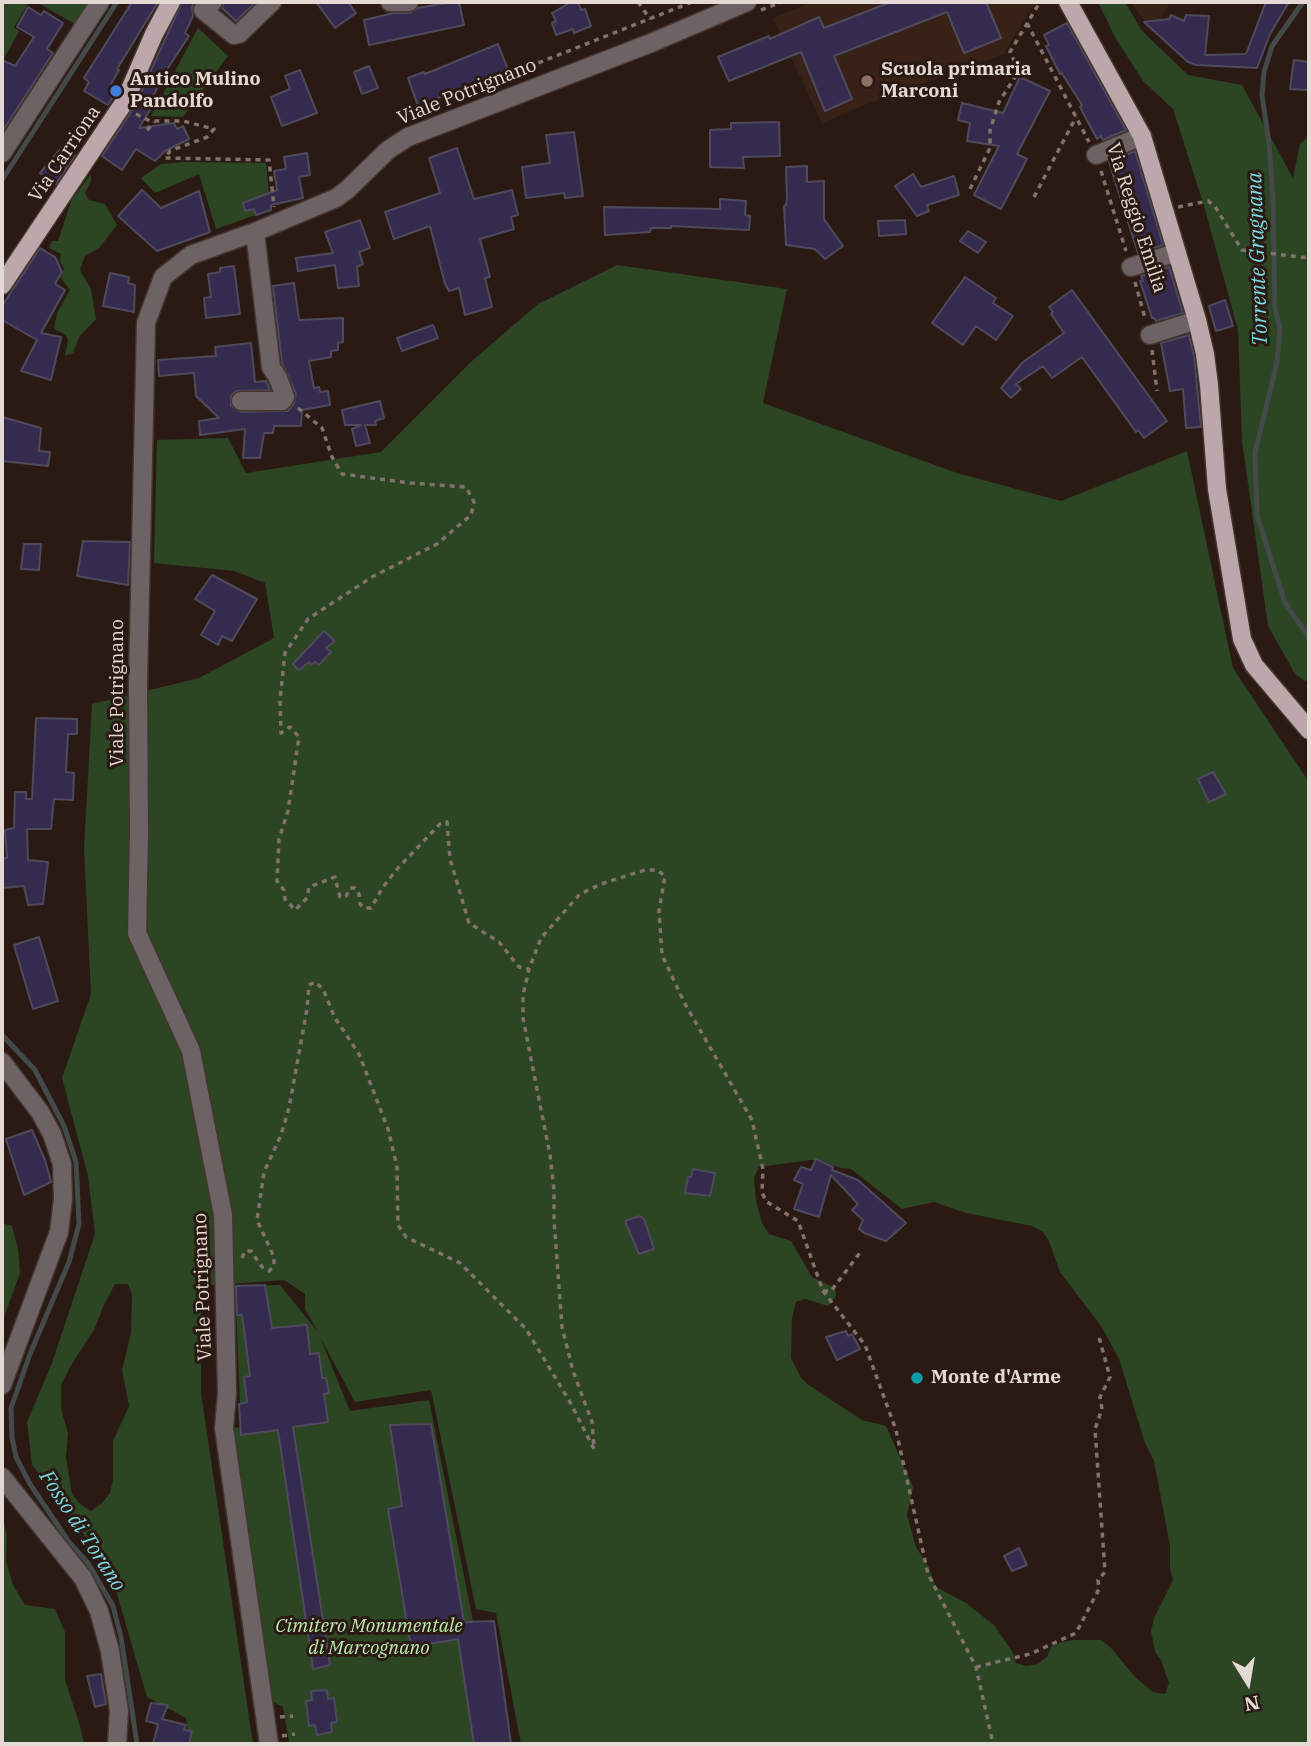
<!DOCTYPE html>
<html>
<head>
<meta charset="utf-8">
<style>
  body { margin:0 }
  #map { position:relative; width:1311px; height:1746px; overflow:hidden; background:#2a1a13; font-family:"IBM Plex Serif",serif }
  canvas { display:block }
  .frame { position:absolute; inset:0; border:4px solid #e4d9d3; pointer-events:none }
  .north { position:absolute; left:1213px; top:1648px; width:70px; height:70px; -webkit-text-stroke:5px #2a1a13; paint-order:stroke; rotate:169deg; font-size:19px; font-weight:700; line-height:28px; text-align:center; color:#e4d9d3 }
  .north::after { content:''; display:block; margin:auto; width:24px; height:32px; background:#e4d9d3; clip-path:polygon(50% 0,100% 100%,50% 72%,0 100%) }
</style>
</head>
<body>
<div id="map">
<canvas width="1311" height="1746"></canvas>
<div class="frame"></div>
<div class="north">N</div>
</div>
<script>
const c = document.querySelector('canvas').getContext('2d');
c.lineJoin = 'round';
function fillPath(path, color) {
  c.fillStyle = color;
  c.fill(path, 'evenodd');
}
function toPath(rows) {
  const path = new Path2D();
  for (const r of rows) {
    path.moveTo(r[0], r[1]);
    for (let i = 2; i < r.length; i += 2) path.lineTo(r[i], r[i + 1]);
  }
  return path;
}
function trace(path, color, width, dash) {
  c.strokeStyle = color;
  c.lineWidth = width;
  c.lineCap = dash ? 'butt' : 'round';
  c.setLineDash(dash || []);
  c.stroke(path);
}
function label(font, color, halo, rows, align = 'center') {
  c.font = font + ' "IBM Plex Serif",serif';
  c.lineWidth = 6;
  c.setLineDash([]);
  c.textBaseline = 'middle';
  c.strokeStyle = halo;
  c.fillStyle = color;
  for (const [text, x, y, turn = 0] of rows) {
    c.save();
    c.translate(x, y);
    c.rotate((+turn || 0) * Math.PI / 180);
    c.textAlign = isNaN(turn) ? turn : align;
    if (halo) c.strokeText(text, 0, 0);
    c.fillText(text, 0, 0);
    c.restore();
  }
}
fillPath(toPath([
  [813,2,1035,2,1004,54,859,107,822,124,773,18],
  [1131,2,1170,2,1160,20,1145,22]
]), '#382217');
fillPath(toPath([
  [2,2,29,2,14,27,19,31,3,61],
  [36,2,89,2,75,24],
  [1098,2,1125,2,1142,31,1188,75,1242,85,1293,178,1300,144,1309,136,1309,679,1305,681,1295,674,1268,626,1242,441,1238,330,1204,206,1173,109,1143,81,1116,39],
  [198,28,228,56,183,117,151,116],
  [185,162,266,163,269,193,251,200,256,215,216,229,199,174,155,193,141,178,161,164],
  [91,174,91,181,85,193,89,200,105,204,117,225,99,248,85,256,83,261,80,270,91,289,96,319,79,337,73,353,65,356,68,340,66,335,54,329,57,313,70,290,61,278,64,269,60,261,61,254,49,248,52,241,58,241,72,199],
  [617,265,787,289,763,403,957,473,1061,501,1187,451,1233,668,1309,782,1309,1744,521,1744,496,1613,476,1609,431,1390,355,1402,320,1337,350,1411,429,1400,473,1621,494,1621,511,1744,286,1744,289,1742,283,1707,273,1702,232,1428,241,1427,235,1286,280,1285,318,1332,305,1309,305,1294,284,1280,201,1286,201,1393,253,1744,190,1744,186,1718,147,1697,110,1570,32,1465,27,1422,52,1363,95,1234,88,1176,62,1078,91,994,84,849,92,704,199,678,274,638,265,583,234,571,154,563,157,440,228,438,246,473,381,452,472,361,538,304],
  [811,1160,821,1160,840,1168,851,1169,902,1209,934,1202,966,1213,1032,1226,1043,1232,1049,1241,1060,1272,1101,1326,1119,1359,1145,1443,1154,1461,1170,1546,1170,1569,1173,1580,1154,1618,1151,1631,1155,1652,1161,1660,1169,1683,1165,1694,1153,1692,1135,1677,1111,1648,1101,1640,1074,1640,1062,1642,1051,1647,1047,1657,1037,1664,1026,1666,1016,1663,1013,1653,994,1625,966,1603,936,1587,928,1566,916,1547,907,1515,913,1487,886,1426,862,1420,810,1386,801,1378,791,1358,792,1318,796,1302,805,1299,828,1306,836,1296,835,1288,812,1277,791,1241,769,1234,762,1223,756,1201,754,1178,759,1167],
  [115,1284,128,1284,132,1295,131,1333,122,1370,129,1406,113,1441,113,1480,110,1493,102,1503,91,1511,80,1504,72,1494,66,1457,68,1433,61,1409,61,1385,73,1362,94,1330,103,1307],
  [2,1223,12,1226,18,1249,20,1273,2,1323],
  [2,1513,7,1536,6,1561,13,1585,25,1605,55,1609,65,1632,65,1680,80,1726,84,1744,2,1744]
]), '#2c4523');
trace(toPath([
  [1303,2,1272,46,1264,72,1262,95,1269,143,1273,201,1275,308,1280,329,1277,362,1255,453,1257,515,1285,603,1309,637],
  [2,180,117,2],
  [2,1035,35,1070,64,1126,76,1162,79,1224,69,1262,30,1354,11,1408,12,1438,16,1457,30,1484,69,1542,88,1563,113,1606,121,1637,137,1744]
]), '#444a49', 5);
const building = toPath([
  [132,2,158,2,117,69,119,70,111,84,118,88,108,105,84,91,89,82,84,78,132,2],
  [182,2,195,2,192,7,193,16,185,33,189,36,162,77,150,103,153,105,139,128,174,123,177,129,183,126,189,139,165,151,155,161,136,149,122,170,102,156,135,106,182,2],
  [224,2,256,2,236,21,222,8,224,2],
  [316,2,348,2,356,13,335,28,316,2],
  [451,2,459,2,464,25,369,45,364,20,394,13,410,13,418,8,451,2],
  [571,2,578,2,581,10,585,9,591,26,574,33,573,29,556,35,552,23,556,21,552,13,571,2],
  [891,2,986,2,1001,38,964,53,947,12,834,56,852,99,825,111,801,52,729,81,718,57,769,36,770,39,819,17,824,28,891,2],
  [1266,2,1289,2,1270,34,1257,68,1196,65,1188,62,1144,22,1169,19,1171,15,1184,21,1186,15,1209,16,1205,55,1246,54,1266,2],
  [28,7,41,15,44,11,63,23,47,49,53,53,2,132,2,60,15,66,34,37,17,27,28,7],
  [1067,23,1126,130,1103,140,1101,136,1097,139,1080,107,1082,105,1061,72,1060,74,1046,46,1049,45,1044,35,1067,23],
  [498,44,508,70,418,106,408,78,424,72,425,74,498,44],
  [1294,60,1309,62,1309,90,1290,89,1294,60],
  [369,66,378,88,362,94,354,72,369,66],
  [300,70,317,113,282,126,271,97,290,89,285,76,300,70],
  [1020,77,1050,91,1017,154,1027,159,1001,209,974,195,999,146,967,141,970,123,958,120,962,103,1003,113,1020,77],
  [779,122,780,156,743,157,744,168,710,167,710,130,731,129,731,123,779,122],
  [574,132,583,196,565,198,564,193,526,198,522,167,550,163,546,135,574,132],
  [63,146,75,155,56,184,40,173,63,146],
  [457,148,474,199,512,190,518,215,511,217,514,229,480,239,490,277,485,278,492,307,465,315,459,288,449,291,445,284,430,226,394,239,385,212,440,193,429,158,457,148],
  [1135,151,1163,245,1138,253,1109,162,1135,151],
  [307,153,310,175,299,177,303,198,271,205,271,210,256,215,254,209,245,211,243,203,277,190,274,171,286,169,284,157,307,153],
  [807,166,807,182,824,181,824,219,843,246,825,259,815,249,786,245,784,206,786,205,787,199,786,167,807,166],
  [913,174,921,187,954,176,959,195,927,205,929,211,917,216,895,186,913,174],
  [142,190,161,208,199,191,210,232,157,251,118,216,142,190],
  [720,199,746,201,745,215,750,216,749,230,671,226,671,228,651,228,650,232,605,235,604,207,720,209,720,199],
  [360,220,370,248,359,252,363,264,357,267,359,286,338,288,335,265,298,271,296,258,333,253,325,232,360,220],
  [905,220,906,234,879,236,878,221,905,220],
  [968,231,986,242,978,253,960,241,968,231],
  [40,248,55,257,62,272,55,284,65,290,41,333,61,337,51,380,21,371,37,340,2,320,2,306,40,248],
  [234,266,240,314,206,318,204,298,211,297,208,274,220,272,220,268,234,266],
  [1169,267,1183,313,1156,321,1154,318,1152,318,1140,281,1143,281,1141,276,1169,267],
  [110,273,129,277,128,283,135,285,134,312,103,306,110,273],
  [965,277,996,298,993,303,1013,316,996,340,976,326,963,345,932,323,965,277],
  [294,283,299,320,343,318,343,342,338,343,338,350,331,351,331,357,309,361,314,388,319,387,320,392,328,391,330,405,302,410,301,426,274,426,273,433,264,433,260,458,243,458,245,429,200,435,199,421,219,418,196,396,194,373,159,376,158,360,216,356,215,347,251,343,255,382,266,381,270,390,236,391,231,396,231,406,241,412,288,411,294,403,296,394,282,363,273,286,294,283],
  [1072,290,1167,421,1144,438,1138,430,1136,432,1082,357,1052,378,1043,366,1016,384,1021,389,1011,398,1001,388,1023,362,1064,333,1051,314,1053,312,1049,307,1072,290],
  [1225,300,1233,326,1216,331,1209,306,1225,300],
  [433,325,438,338,402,351,397,338,433,325],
  [1189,335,1194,356,1201,427,1186,428,1183,389,1170,391,1161,343,1189,335],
  [380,401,384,418,375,421,376,425,365,425,370,443,356,446,352,429,361,425,345,425,342,410,380,401],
  [2,417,41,428,39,451,50,452,48,466,2,461,2,417],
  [83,541,130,542,128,585,77,576,83,541],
  [24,544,41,544,39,570,21,569,24,544],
  [212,575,257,599,232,641,222,636,218,645,201,635,215,611,195,599,212,575],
  [324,631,335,641,326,648,331,652,319,665,315,662,311,665,309,662,299,670,293,664,324,631],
  [36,718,77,719,77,734,68,734,66,772,74,773,73,800,54,799,51,829,27,829,28,860,48,862,43,904,28,905,24,886,2,888,2,858,7,858,5,830,14,828,15,792,26,792,26,799,32,799,36,718],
  [1213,772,1226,794,1209,802,1198,779,1213,772],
  [39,937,58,1001,33,1009,14,945,39,937],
  [32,1130,45,1160,51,1182,24,1195,6,1139,32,1130],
  [816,1159,833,1167,832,1170,858,1180,906,1223,886,1241,864,1233,859,1229,863,1220,852,1210,858,1204,831,1175,819,1217,794,1209,803,1184,794,1180,801,1167,811,1170,816,1159],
  [693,1169,715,1173,710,1196,685,1193,688,1177,691,1177,693,1169],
  [640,1216,644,1219,654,1249,639,1254,625,1221,640,1216],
  [265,1285,272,1328,307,1325,310,1354,319,1353,322,1378,326,1378,329,1393,324,1394,328,1422,293,1427,330,1665,313,1669,278,1430,241,1435,239,1404,247,1402,244,1377,250,1376,242,1315,237,1315,236,1286,265,1285],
  [846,1331,848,1336,852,1334,860,1349,837,1360,826,1337,846,1331],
  [431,1424,464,1622,494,1621,511,1744,474,1744,458,1639,411,1647,388,1509,402,1506,390,1425,431,1424],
  [1019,1548,1027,1565,1012,1571,1004,1556,1019,1548],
  [101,1674,106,1704,95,1707,87,1676,101,1674],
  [327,1690,328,1699,334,1698,337,1722,331,1723,332,1732,317,1735,315,1725,309,1726,306,1701,312,1700,311,1691,327,1690],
  [151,1703,168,1705,162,1719,186,1725,184,1730,192,1731,189,1744,153,1744,158,1724,146,1721,151,1703]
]);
fillPath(building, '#342b4f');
trace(building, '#4e4a5c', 2);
const minor = toPath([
  [213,2,203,10,234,35,239,34,272,2],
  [390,2,409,2],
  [2,153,100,2],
  [1096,155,1142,136],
  [1131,267,1175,253],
  [1150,335,1197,320],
  [241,401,282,401,285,397,278,378,271,367,255,232],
  [2,1062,40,1112,52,1134,62,1164,63,1199,59,1232,2,1385],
  [2,1477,83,1578,99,1611,110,1651,119,1711,117,1744],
  [269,1744,224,1428,227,1393,223,1215,191,1051,137,933,139,833,138,682,146,323,163,277,191,255,255,232,336,198,347,190,388,150,408,137,651,43,747,2]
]);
const major = toPath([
  [1068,2,1142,136,1197,320,1205,354,1209,385,1217,489,1242,639,1254,665,1309,730],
  [2,285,125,101,154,34,171,2]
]);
trace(minor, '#44352e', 21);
trace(major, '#44352e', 21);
trace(toPath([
  [638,2,650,19],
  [761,10,782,2],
  [1027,23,1089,142],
  [136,114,150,121,183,121,214,129,207,137,170,151,165,158,269,160,274,207],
  [413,117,412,113,692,2],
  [147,130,154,122],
  [1101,171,1126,251],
  [970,189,990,148,990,130,999,102,1019,71,1010,52,1040,2],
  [1034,197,1076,117],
  [1178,207,1208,201,1214,205,1242,250,1309,258],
  [1135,282,1145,318],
  [1152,350,1157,391],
  [298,408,322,428,332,457,342,474,410,483,466,487,474,502,471,515,437,544,372,577,308,619,285,653,280,700,281,733,290,727,299,737,288,811,279,839,277,881,284,890,285,899,295,910,307,898,309,887,335,877,340,897,346,896,350,888,355,888,359,894,360,904,364,908,371,908,383,887,398,868,440,824,447,822,450,859,469,923,499,942,519,967,529,969],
  [242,1258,245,1251,251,1251,262,1267,269,1271,274,1266,274,1257,257,1220,264,1172,281,1135,289,1108,307,1009,309,985,315,982,323,989,335,1018,359,1054,388,1129,397,1167,398,1225,406,1237,460,1263,526,1329,570,1402,594,1449,592,1422,573,1371,562,1327,554,1220,554,1190,550,1155,523,1018,523,995,529,969,541,938,580,894,601,884,645,870,657,870,665,876,659,911,662,955,685,1004,752,1120,763,1169,762,1193,767,1202,798,1221,823,1291,865,1345,896,1430,928,1574,976,1667,993,1744],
  [823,1291,831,1291,862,1250],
  [976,1667,1030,1654,1076,1633,1099,1589,1098,1580,1105,1572,1095,1429,1102,1409,1100,1397,1110,1377,1099,1337],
  [280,1717,293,1716],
  [282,1736,295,1734]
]), '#81736c', 3.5, [5, 5]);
trace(minor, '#6d6264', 18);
trace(major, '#bca7aa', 18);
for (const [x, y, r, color] of [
  [867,81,7,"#8d6e63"],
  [116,91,7,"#3f7fe0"],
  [917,1378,7,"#0f9aa8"]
]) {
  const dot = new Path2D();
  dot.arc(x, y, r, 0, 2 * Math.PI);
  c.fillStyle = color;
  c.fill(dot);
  trace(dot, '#2a1a13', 2.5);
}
label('bold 19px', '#e4d9d3', '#2a1a13', [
  ["Scuola primaria",881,70],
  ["Marconi",881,92],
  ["Antico Mulino",130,80],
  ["Pandolfo",130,102],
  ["Monte d'Arme",931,1378]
], 'left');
label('19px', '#e4d9d3', '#2a1a13', [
  ["Viale Potrignano",467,92,-22],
  ["Via Carriona",65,154,-56],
  ["Via Reggio Emilia",1136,218,72],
  ["Viale Potrignano",118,693,-90],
  ["Viale Potrignano",203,1287,-92]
]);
label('italic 19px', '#bdebaf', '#2a1a13', [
  ["Cimitero Monumentale",369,1627],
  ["di Marcognano",369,1649]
]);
label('italic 21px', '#78dce3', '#2a1a13', [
  ["Torrente Gragnana",1258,259,-92],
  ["Fosso di Torano",82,1531,57]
]);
</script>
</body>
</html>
